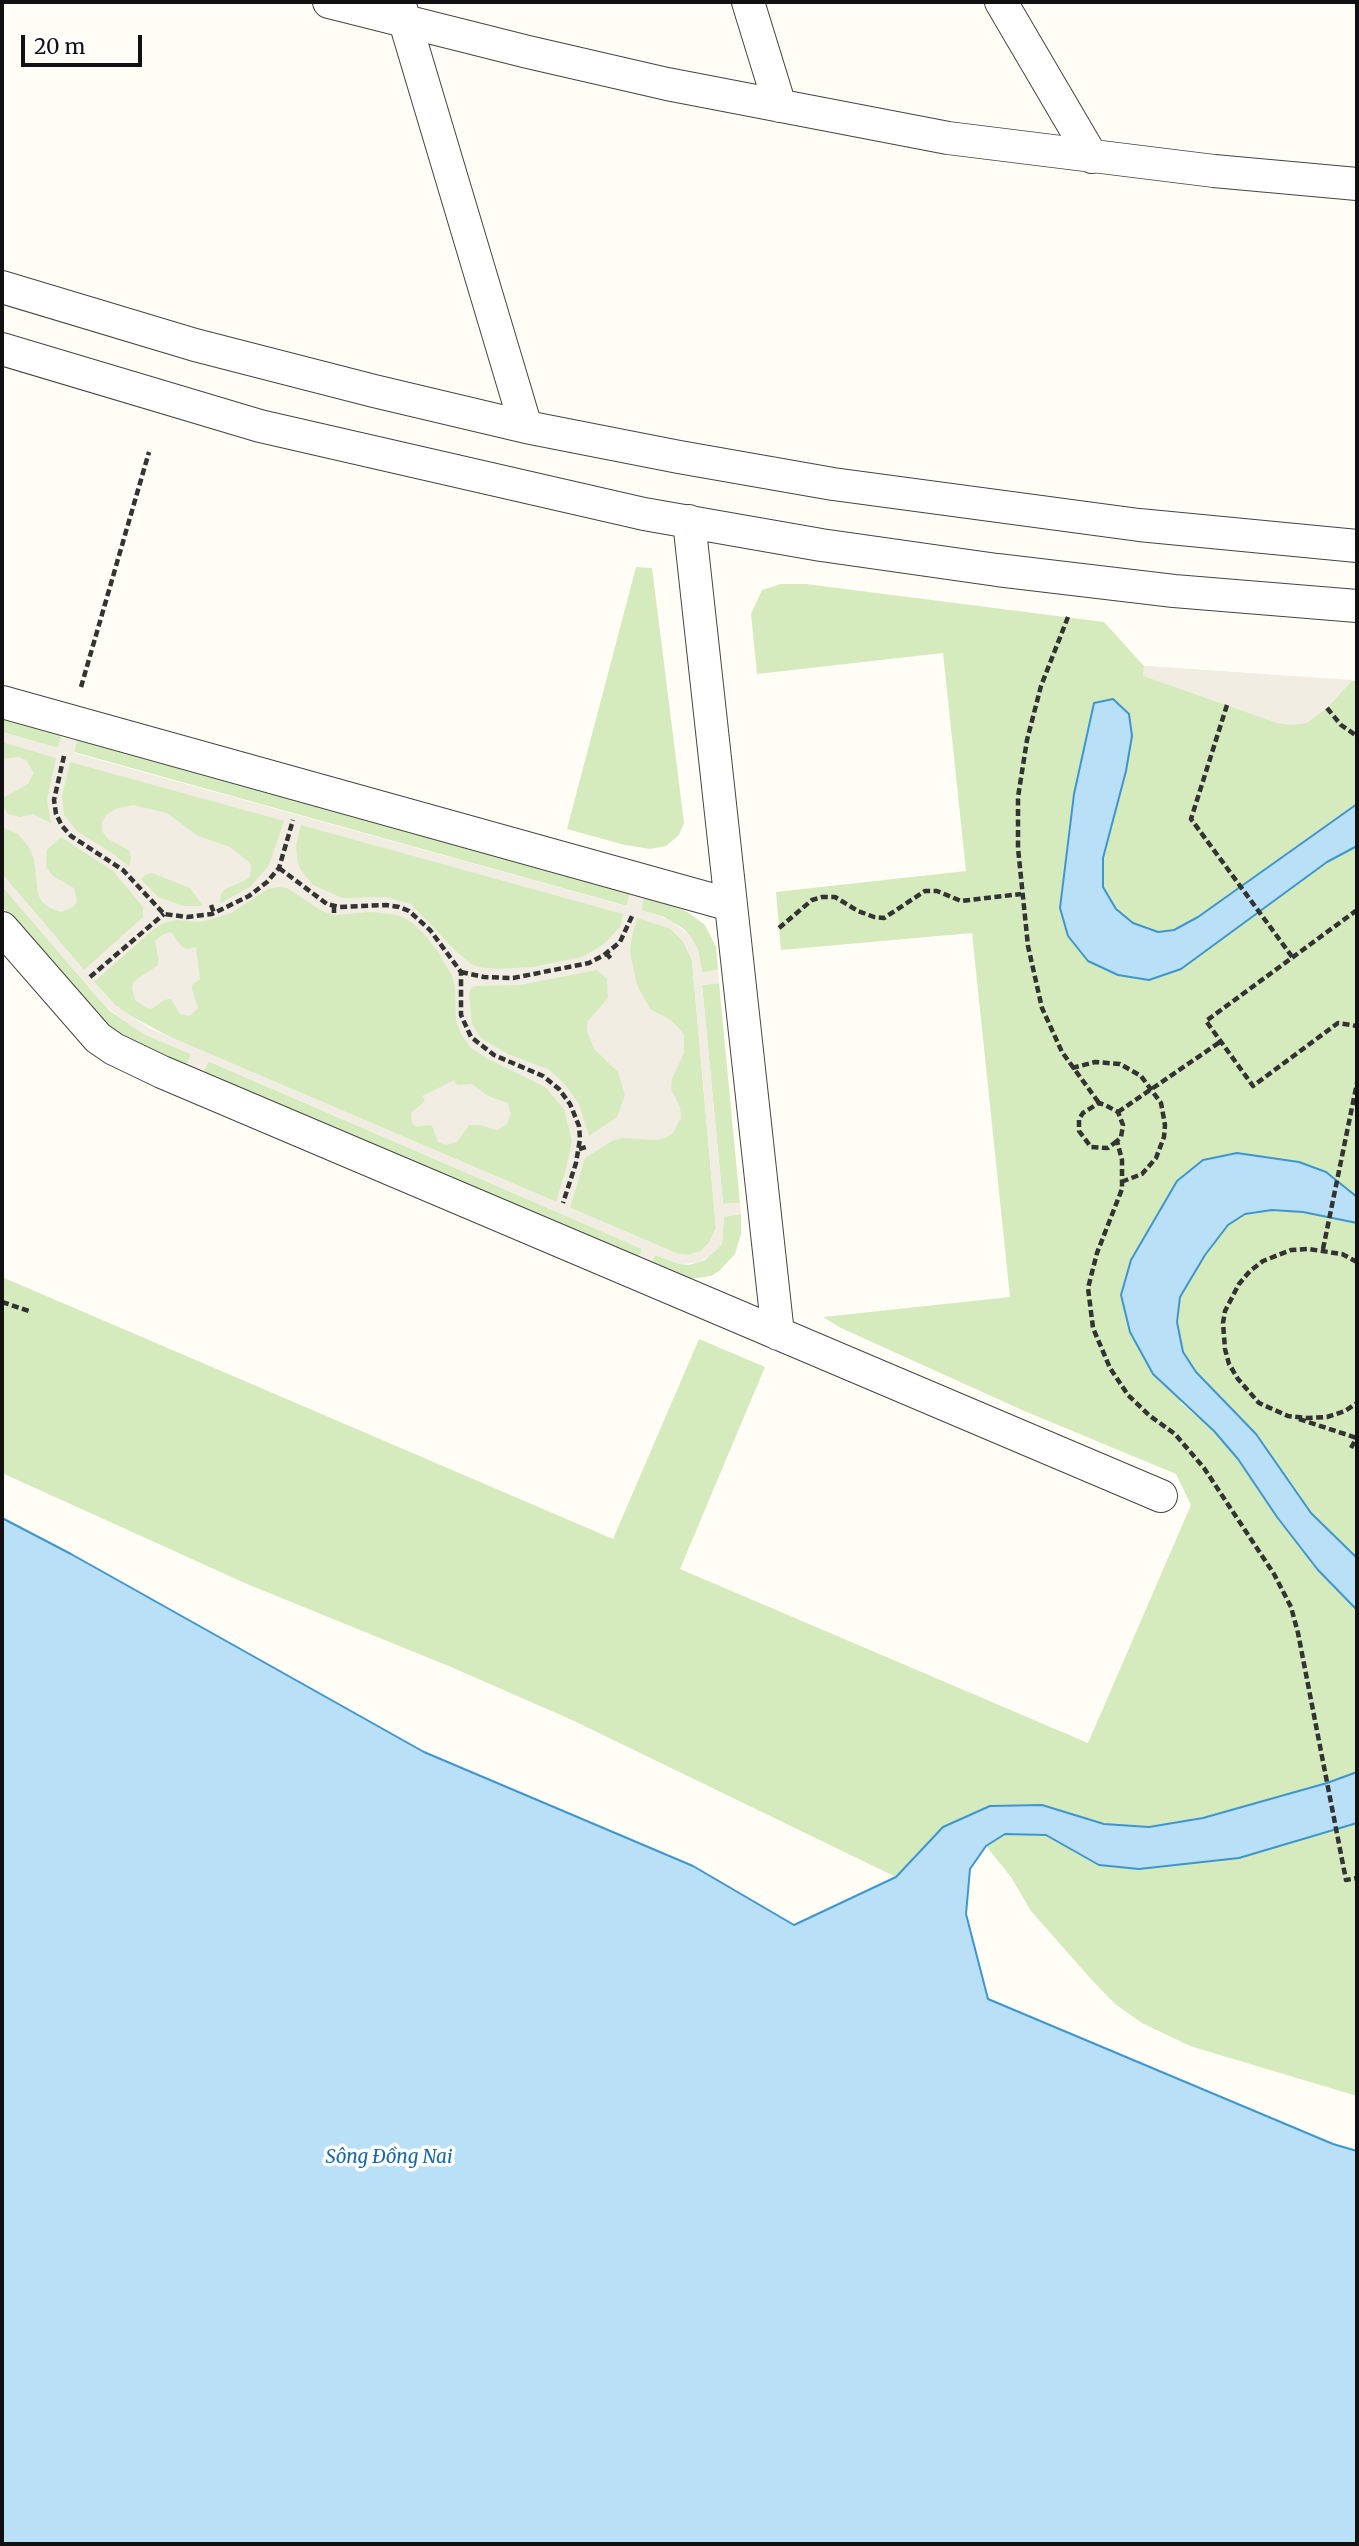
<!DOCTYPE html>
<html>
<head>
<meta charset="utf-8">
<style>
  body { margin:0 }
  #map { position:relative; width:1359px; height:2546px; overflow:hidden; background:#fffdf5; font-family:Merriweather,serif }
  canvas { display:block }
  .frame { position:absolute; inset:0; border:4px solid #111; pointer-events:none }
  .scale { position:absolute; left:21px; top:35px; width:121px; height:32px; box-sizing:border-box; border:4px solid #111; border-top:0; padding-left:9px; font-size:21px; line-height:24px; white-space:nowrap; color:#111; -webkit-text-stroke:5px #fff; paint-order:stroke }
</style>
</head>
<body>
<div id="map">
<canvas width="1359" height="2546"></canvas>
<div class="frame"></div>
<div class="scale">20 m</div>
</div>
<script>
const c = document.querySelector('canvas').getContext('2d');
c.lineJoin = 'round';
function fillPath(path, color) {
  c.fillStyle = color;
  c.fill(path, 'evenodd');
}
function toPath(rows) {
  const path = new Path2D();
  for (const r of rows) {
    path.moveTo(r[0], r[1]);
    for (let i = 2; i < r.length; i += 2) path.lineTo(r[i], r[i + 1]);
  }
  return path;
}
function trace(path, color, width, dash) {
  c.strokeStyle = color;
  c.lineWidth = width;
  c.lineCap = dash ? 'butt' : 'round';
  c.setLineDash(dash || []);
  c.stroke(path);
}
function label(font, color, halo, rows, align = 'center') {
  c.font = font + ' Merriweather,serif';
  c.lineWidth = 7;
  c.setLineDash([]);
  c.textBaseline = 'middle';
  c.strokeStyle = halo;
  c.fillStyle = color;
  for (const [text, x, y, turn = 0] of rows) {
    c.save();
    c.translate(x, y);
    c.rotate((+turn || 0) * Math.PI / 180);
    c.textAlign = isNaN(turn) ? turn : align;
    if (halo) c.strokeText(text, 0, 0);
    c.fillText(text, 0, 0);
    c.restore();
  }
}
fillPath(toPath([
  [636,567,652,568,684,823,679,835,666,846,650,849,625,845,567,829],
  [781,584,806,584,1104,622,1144,666,1357,681,1357,804,1198,917,1173,930,1158,932,1133,923,1116,909,1103,887,1103,858,1126,771,1132,736,1074,794,1060,908,1118,975,1357,846,1357,1197,1326,1172,1299,1162,1237,1153,1131,1260,1181,1403,1214,1431,1238,1459,1277,1516,1357,1610,1357,1772,1327,1783,1203,1818,1149,1827,1104,1824,1042,1805,943,1827,896,1877,572,1720,451,1667,247,1584,2,1473,2,1277,613,1539,699,1339,765,1367,680,1569,1088,1743,1191,1505,1176,1474,1022,1410,839,1327,823,1317,1010,1297,972,933,781,950,776,892,966,871,943,653,757,674,751,614,762,590],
  [2,718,62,735,58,748,2,732],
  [77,740,630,894,627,906,74,752],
  [2,742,665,925,671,929,683,941,692,960,716,1228,709,1243,701,1251,688,1255,678,1254,170,1037,129,1015,115,1005,94,982,2,874],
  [2,886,110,1011,144,1034,191,1054,186,1066,121,1035,94,1013,2,907],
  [644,898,678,908,689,913,705,925,716,947,718,970,702,973,698,950,690,936,684,929,664,917,640,910],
  [719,983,740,1203,723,1204,702,985],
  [208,1061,643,1249,637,1262,203,1073],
  [1272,1210,1303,1212,1357,1223,1357,1558,1311,1513,1256,1434,1196,1372,1183,1352,1177,1322,1180,1297,1205,1255,1228,1225,1245,1214],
  [741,1214,741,1234,735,1254,719,1271,711,1276,690,1279,649,1268,655,1255,680,1264,689,1265,705,1260,722,1244,724,1216],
  [1357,1823,1357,2096,1190,2046,1142,2023,1115,2004,1090,1978,1031,1911,1011,1877,986,1846,1005,1834,1046,1835,1099,1865,1139,1869,1239,1858]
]), '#d5ebbd');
fillPath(toPath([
  [1144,666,1353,680,1327,708,1307,723,1291,725,1277,723,1143,676],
  [2,732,58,748,62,735,69,737,77,740,74,753,626,906,630,894,644,898,641,910,670,920,690,936,698,950,702,972,718,970,719,983,702,985,723,1204,740,1203,741,1214,724,1217,722,1244,711,1255,697,1263,680,1264,655,1255,649,1268,637,1262,642,1249,209,1061,203,1073,186,1066,191,1054,144,1034,121,1019,101,1002,2,886,2,874,84,970,143,917,143,907,113,871,61,837,47,850,46,867,53,876,74,888,77,901,73,907,61,912,50,908,42,902,38,894,34,860,30,849,18,834,2,827,2,759,19,757,26,760,34,773,28,784,3,798,2,805,8,814,20,817,33,814,51,823,47,800,56,758,2,742],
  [70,762,284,821,269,865,250,887,220,903,221,894,225,889,246,880,250,876,251,866,249,862,230,847,198,836,167,813,133,805,115,809,106,815,102,823,102,831,108,839,129,850,131,858,129,866,112,853,77,831,64,815,62,796],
  [301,825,623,914,620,927,604,944,582,957,532,967,496,969,479,967,471,964,454,949,411,904,386,897,342,898,313,885,300,869,297,858,296,845],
  [152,873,190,888,203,906,184,906,158,897,141,879,145,875],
  [278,887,287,888,322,911,334,915,372,912,398,915,410,921,423,933,437,950,452,976,455,987,456,1020,461,1034,471,1048,486,1058,545,1087,564,1109,572,1141,566,1169,556,1202,149,1028,115,1005,94,982,155,928,164,923,176,920,201,922,231,913,268,889],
  [637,918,671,929,683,941,692,960,716,1228,709,1243,701,1251,688,1255,678,1254,570,1208,585,1158,612,1141,623,1138,656,1140,665,1138,673,1133,681,1118,680,1107,671,1089,672,1079,684,1053,684,1034,671,1020,650,1009,637,985,630,953,631,941],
  [597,970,607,979,608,998,587,1022,587,1032,595,1050,618,1072,625,1095,617,1117,589,1136,579,1104,563,1082,548,1069,508,1054,481,1038,472,1024,469,993,471,988,476,986,520,985],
  [171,932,182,947,187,949,196,947,200,979,192,985,192,989,198,1008,190,1016,180,1014,171,999,164,1000,152,1009,147,1008,136,1001,132,989,133,983,137,979,157,966,159,961,155,941,162,935],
  [454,1080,457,1085,472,1084,488,1096,508,1103,511,1114,507,1124,497,1130,479,1125,469,1125,457,1142,446,1145,438,1142,432,1126,427,1125,417,1127,412,1123,411,1113,425,1101,422,1096]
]), '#f1ede2');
const water = toPath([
  [1113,699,1129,714,1132,736,1126,771,1103,858,1103,887,1116,909,1133,923,1158,932,1174,930,1198,917,1357,804,1357,846,1327,862,1181,969,1149,980,1118,975,1088,961,1068,936,1060,908,1074,794,1094,703,1113,699],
  [1237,1153,1299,1162,1326,1172,1357,1197,1357,1223,1303,1212,1272,1210,1245,1214,1228,1225,1205,1255,1180,1297,1177,1322,1183,1352,1196,1372,1256,1434,1311,1513,1357,1558,1357,1610,1318,1570,1277,1517,1238,1459,1214,1431,1153,1374,1130,1332,1121,1295,1131,1260,1177,1181,1203,1160,1237,1153],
  [2,1518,71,1554,424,1752,693,1866,794,1925,896,1877,943,1827,990,1806,1042,1805,1104,1824,1149,1827,1203,1818,1327,1783,1357,1772,1357,1823,1239,1858,1139,1869,1099,1865,1046,1835,1005,1834,986,1846,970,1869,966,1914,988,1999,1333,2144,1357,2151,1357,2544,2,2544,2,1518]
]);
fillPath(water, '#b9e0f7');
trace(water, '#3f96cf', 2);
const street = toPath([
  [329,2,528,52,667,84,948,138,1214,171,1357,184],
  [748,2,780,106],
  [1001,2,1092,157],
  [400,5,526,427],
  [2,287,195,345,374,391,526,427,679,457,833,484,1139,525,1357,546],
  [2,349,260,426,644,514,821,545,997,570,1174,591,1357,606],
  [689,521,778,1334],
  [2,702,731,905],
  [2,928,98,1038,114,1049,162,1072,1161,1496]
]);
trace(street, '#444', 34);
trace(toPath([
  [1068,617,1041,686,1027,740,1018,797,1018,848,1028,946,1042,1008,1062,1052,1099,1103],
  [81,687,149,452],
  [1227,705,1191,819,1293,958],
  [1327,708,1341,725,1357,736],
  [64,756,54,800,56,814,62,826,71,836,123,870,164,914,187,917,212,914,249,896,267,882,279,868,293,820],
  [279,868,327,904,339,907,386,905,399,907,409,911,430,930,461,972,461,1015,471,1037,494,1055,543,1076,559,1089,570,1104,579,1126,580,1139,576,1163,563,1203],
  [211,905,214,913],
  [334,906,334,915],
  [1357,910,1206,1021,1253,1086,1338,1023,1357,1026],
  [779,928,812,900,822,897,835,897,858,911,874,917,884,918,925,891,937,891,961,901,1021,894],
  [606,953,612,960],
  [461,972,484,977,513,978,589,963,604,955,620,942,633,914],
  [90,977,164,914],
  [1072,1068,1095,1062,1120,1064,1141,1076,1161,1103,1165,1125,1164,1137,1156,1158,1142,1174,1121,1182],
  [1118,1112,1220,1042],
  [1117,1141,1108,1148,1091,1147,1079,1131,1079,1119,1083,1113,1099,1103,1105,1105,1118,1112,1123,1125,1121,1137,1117,1141,1122,1160,1122,1189,1097,1253,1088,1288,1093,1328,1110,1368,1128,1395,1150,1416,1175,1434,1204,1468,1274,1574,1291,1607,1298,1633,1346,1880,1357,1878],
  [579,1149,586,1147],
  [1323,1249,1357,1083],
  [1357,1262,1342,1254,1308,1249,1291,1250,1263,1261,1250,1271,1239,1284,1225,1311,1223,1323,1225,1349,1229,1364,1238,1379,1259,1403,1288,1416,1307,1418,1327,1417,1345,1411,1357,1403],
  [2,1302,29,1311],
  [1299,1419,1357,1438],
  [1351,1448,1357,1437]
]), '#333', 4.5, [7, 3.5]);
trace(street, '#fff', 32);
label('italic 19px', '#1768a6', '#fff', [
  ["Sông Đồng Nai",389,2158]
]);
</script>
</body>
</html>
